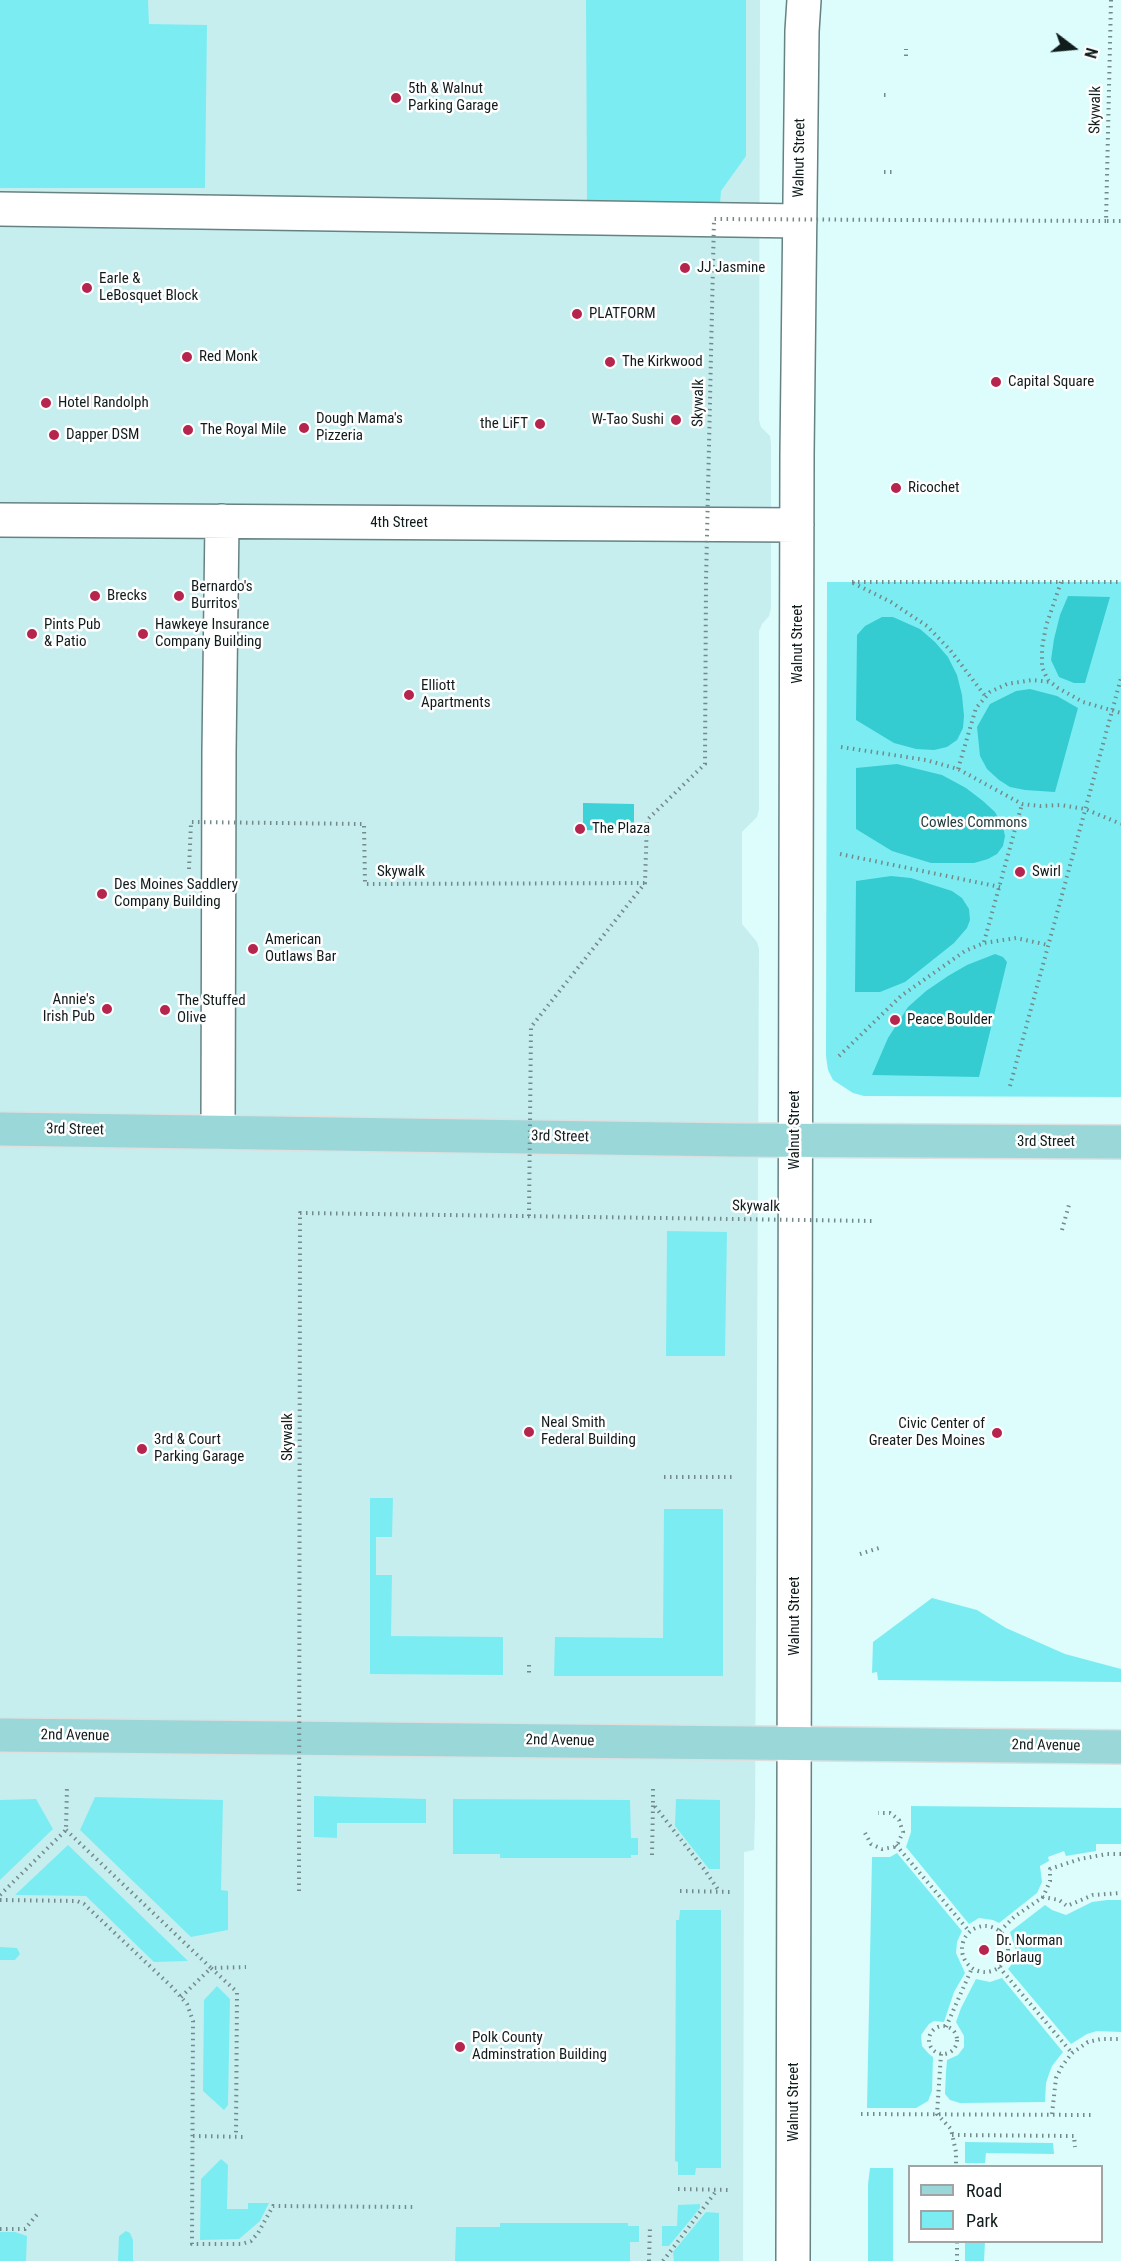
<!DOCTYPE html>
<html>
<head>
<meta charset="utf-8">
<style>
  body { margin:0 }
  #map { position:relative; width:1121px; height:2261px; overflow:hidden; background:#ddfcfc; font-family:"Roboto Condensed",sans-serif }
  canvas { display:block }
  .legend { position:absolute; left:908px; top:2165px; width:195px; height:78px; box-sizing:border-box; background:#fff; border:2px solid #a0a4a5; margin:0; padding:8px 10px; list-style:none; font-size:18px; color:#111c1d }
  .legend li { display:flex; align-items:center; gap:12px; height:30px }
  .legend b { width:30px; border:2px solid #a0a4a5 }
  .north { position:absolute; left:1043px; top:18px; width:60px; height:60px; -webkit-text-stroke:4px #fff; paint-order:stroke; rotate:106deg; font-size:16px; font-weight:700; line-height:24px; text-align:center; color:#111c1d }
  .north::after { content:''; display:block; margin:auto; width:21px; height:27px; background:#111c1d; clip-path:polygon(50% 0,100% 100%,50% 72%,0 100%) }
</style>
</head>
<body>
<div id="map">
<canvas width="1121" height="2261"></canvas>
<ul class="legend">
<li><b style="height:8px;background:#99d7d9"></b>Road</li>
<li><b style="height:16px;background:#7bedf2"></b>Park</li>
</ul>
<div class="north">N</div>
</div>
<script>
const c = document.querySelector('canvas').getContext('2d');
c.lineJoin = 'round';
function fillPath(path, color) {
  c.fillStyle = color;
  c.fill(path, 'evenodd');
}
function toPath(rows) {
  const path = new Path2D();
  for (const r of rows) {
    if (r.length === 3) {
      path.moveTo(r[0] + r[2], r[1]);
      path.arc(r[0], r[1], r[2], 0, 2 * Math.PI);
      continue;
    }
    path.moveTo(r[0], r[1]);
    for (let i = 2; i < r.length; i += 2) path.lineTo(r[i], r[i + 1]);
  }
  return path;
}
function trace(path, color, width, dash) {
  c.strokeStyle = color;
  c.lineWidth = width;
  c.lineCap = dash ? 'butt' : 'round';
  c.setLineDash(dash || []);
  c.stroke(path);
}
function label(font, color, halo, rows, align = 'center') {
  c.font = font + ' "Roboto Condensed",sans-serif';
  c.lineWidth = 5;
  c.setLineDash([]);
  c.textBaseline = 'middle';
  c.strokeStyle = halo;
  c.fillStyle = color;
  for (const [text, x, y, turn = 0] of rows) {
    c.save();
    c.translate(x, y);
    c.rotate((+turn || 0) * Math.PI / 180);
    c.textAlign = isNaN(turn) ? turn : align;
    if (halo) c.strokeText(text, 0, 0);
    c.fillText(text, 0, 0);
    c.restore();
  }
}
fillPath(toPath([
  [0,0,760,0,759,420,761,427,770,436,771,443,771,609,769,616,762,624,759,631,759,809,757,817,742,832,742,924,757,942,759,949,755,1815,754,1850,744,1852,743,2261,0,2261]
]), '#c6eeef');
fillPath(toPath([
  [0,0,148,0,149,24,207,25,205,188,0,188],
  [586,0,746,0,746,156,721,191,720,204,587,202],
  [827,582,1121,582,1121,1097,864,1096,853,1093,833,1080,828,1070,826,1056],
  [667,1231,727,1232,725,1356,666,1356],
  [370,1498,393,1498,392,1537,376,1537,376,1575,392,1575,391,1636,503,1637,503,1675,370,1674],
  [664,1509,723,1509,723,1676,554,1676,555,1637,663,1638],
  [932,1598,977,1610,1006,1628,1065,1654,1121,1669,1121,1682,878,1680,877,1672,872,1673,873,1642],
  [314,1796,426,1799,426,1823,337,1823,337,1838,314,1837],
  [95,1797,223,1800,221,1890,228,1891,228,1930,191,1937,80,1830],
  [36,1799,53,1829,0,1880,0,1800],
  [453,1799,630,1800,631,1838,638,1838,638,1855,631,1855,631,1858,500,1858,500,1854,453,1854],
  [676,1799,720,1800,720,1869,709,1869,675,1826],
  [911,1806,1121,1808,1121,1844,1096,1844,1096,1851,1066,1856,1064,1851,1048,1857,1049,1861,1040,1866,1042,1882,1037,1893,999,1923,993,1920,979,1918,969,1924,906,1847,911,1832],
  [68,1845,188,1961,154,1962,86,1896,15,1895],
  [897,1853,962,1931,957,1942,956,1953,965,1973,954,1992,944,2022,934,2021,929,2024,921,2035,922,2046,929,2054,933,2057,932,2091,928,2101,916,2108,867,2108,872,1857,890,1857],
  [1107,1900,1121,1900,1121,2032,1097,2031,1087,2034,1071,2044,1008,1969,1012,1964,1016,1951,1010,1932,1045,1905,1052,1910,1066,1915,1092,1902],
  [680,1910,721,1910,721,2168,696,2168,695,2175,678,2175,678,2162,675,2161,676,1920,679,1920],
  [0,1947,17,1948,20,1954,15,1960,0,1960],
  [1002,1978,1063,2052,1052,2066,1049,2074,1046,2083,1045,2102,960,2103,950,2100,945,2094,946,2072,947,2060,958,2055,964,2047,964,2036,956,2022,961,2008,976,1979,990,1982],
  [217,1986,230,1999,228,2105,224,2110,203,2091,204,2000],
  [965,2142,1053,2143,1054,2154,986,2153,985,2163,965,2163],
  [221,2159,228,2165,227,2209,248,2209,248,2203,269,2203,260,2221,239,2239,200,2240,201,2179],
  [870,2168,893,2168,893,2261,868,2261,868,2184],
  [700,2204,700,2208,669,2246,662,2246,662,2226,677,2226,678,2205],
  [706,2212,719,2213,719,2261,674,2261,673,2252],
  [500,2223,628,2223,628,2226,639,2226,639,2242,630,2242,630,2261,455,2261,456,2227,500,2227],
  [126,2231,130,2233,133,2240,133,2261,118,2261,119,2236],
  [15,2232,27,2236,26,2261,0,2261,0,2232],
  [965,2242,985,2242,984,2261,965,2261]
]), '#7bedf2');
fillPath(toPath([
  [1068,596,1110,597,1085,683,1074,683,1059,677,1051,660,1054,639,1060,615],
  [882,617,893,617,920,629,935,642,948,657,957,675,962,695,964,716,963,728,957,740,947,747,934,750,916,749,894,743,856,720,857,635,865,626],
  [1030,689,1057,696,1078,708,1055,792,1025,790,1010,787,999,780,987,769,980,756,977,727,990,704,1016,691],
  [897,764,942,775,966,788,983,801,995,812,1003,827,1005,836,1003,846,997,854,988,859,974,863,931,863,892,851,856,829,856,768],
  [891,876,911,878,952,891,962,898,969,909,970,920,967,928,954,943,905,982,880,992,855,992,856,881],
  [995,954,1003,957,1007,962,979,1077,872,1075,888,1038,908,1007,926,991,948,976,967,965]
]), '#34ccd1');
fillPath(toPath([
  [583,803,634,804,634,831,583,830]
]), '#3dd2d7');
const minor = toPath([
  [0,209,800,221],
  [0,520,797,525],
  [218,1132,219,752,222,521],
  [793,2261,797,454,802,31,804,0]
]);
const major = toPath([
  [0,1129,734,1140,1121,1142],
  [0,1735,1121,1747]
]);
trace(minor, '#668283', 36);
trace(major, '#dedfdf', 36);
trace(toPath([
  [1111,0,1106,221,1121,221],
  [906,56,906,49],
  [884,95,890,95],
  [884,172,893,172],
  [852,582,1121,582],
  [1061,582,1046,626,1042,648,1042,667,1045,674,1048,680,1058,688,1083,702,1121,713],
  [853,583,891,602,927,626,950,650,986,697],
  [841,747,926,760,958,769,1022,804,1040,806,1061,805,1085,809,1121,824],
  [958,769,976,708,990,692,1007,684,1032,680,1051,682],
  [840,854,1000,887],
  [984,942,1022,804],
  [839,1056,901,996,965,951,984,943,1016,938,1048,945],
  [1010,1086,1121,678],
  [1062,1230,1070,1201],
  [664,1477,733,1477],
  [860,1554,882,1547],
  [529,1665,529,1676],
  [653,1789,653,1804,704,1869,719,1891],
  [66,1830,211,1968,246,1967],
  [865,1833,871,1844,882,1849,894,1847,898,1843,903,1832,899,1820,890,1813,878,1813],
  [896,1845,969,1931],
  [1121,1854,1107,1854,1080,1859,1050,1869,1050,1881,1043,1897,1059,1900,1067,1906,1093,1895,1121,1893],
  [652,1855,653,1804],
  [680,1891,731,1892],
  [0,1895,66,1830,67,1787],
  [0,1900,77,1901,84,1904,172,1987,187,2004,193,2021,192,2244,242,2244,251,2241,258,2233,273,2206,415,2207],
  [985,1949,23],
  [1000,1931,1014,1917,1043,1897],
  [999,1967,1072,2053],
  [181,1997,211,1968,237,1992,236,2136],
  [943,2040,14],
  [946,2027,972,1968],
  [941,2054,937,2114,951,2129,956,2152,956,2166],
  [861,2114,1093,2115],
  [1052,2114,1056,2078,1062,2066,1072,2053,1088,2042,1101,2039,1121,2039],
  [952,2135,1074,2136,1075,2147],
  [193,2136,246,2137],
  [678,2189,729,2190],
  [0,2229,25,2229,39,2212],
  [957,2242,957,2261],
  [649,2261,650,2226],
  [663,2261,717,2190]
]), '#74898a', 4, [1.5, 4.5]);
trace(minor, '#fff', 33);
trace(major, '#99d7d9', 33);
trace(toPath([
  [189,869,191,822,364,824,365,884,645,883],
  [529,1216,531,1027,645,883,647,820,705,764,706,581,714,219,1106,221],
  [299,1891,300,1213,874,1221]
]), '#74898a', 4, [1.5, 4.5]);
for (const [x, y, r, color] of [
  [396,98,6,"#b6254d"],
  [685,268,6,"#b6254d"],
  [87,288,6,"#b6254d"],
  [577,314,6,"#b6254d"],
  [187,357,6,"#b6254d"],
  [610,362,6,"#b6254d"],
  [996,382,6,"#b6254d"],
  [46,403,6,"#b6254d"],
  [676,420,6,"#b6254d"],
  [540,424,6,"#b6254d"],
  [304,428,6,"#b6254d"],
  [188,430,6,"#b6254d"],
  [54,435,6,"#b6254d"],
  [896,488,6,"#b6254d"],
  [95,596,6,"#b6254d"],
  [179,596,6,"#b6254d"],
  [32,634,6,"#b6254d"],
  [143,634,6,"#b6254d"],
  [409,695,6,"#b6254d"],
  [580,829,6,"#b6254d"],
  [1020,872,6,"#b6254d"],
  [102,894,6,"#b6254d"],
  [253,949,6,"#b6254d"],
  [107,1009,6,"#b6254d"],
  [165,1010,6,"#b6254d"],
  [895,1020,6,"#b6254d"],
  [529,1432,6,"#b6254d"],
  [997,1433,6,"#b6254d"],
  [142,1449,6,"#b6254d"],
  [984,1950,6,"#b6254d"],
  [460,2047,6,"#b6254d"]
]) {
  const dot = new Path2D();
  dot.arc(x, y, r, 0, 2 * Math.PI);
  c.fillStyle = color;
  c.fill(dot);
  trace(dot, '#fff', 2);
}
label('15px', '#111c1d', '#fff', [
  ["5th & Walnut",408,89],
  ["Parking Garage",408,106],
  ["JJ Jasmine",697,268],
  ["Earle &",99,279],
  ["LeBosquet Block",99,296],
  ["PLATFORM",589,314],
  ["Red Monk",199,357],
  ["The Kirkwood",622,362],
  ["Capital Square",1008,382],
  ["Hotel Randolph",58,403],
  ["Dough Mama's",316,419],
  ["Pizzeria",316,436],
  ["W-Tao Sushi",664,420,"right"],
  ["the LiFT",528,424,"right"],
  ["The Royal Mile",200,430],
  ["Dapper DSM",66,435],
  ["Ricochet",908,488],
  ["Bernardo's",191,587],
  ["Burritos",191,604],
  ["Brecks",107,596],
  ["Pints Pub",44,625],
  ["& Patio",44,642],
  ["Hawkeye Insurance",155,625],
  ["Company Building",155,642],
  ["Elliott",421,686],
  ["Apartments",421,703],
  ["The Plaza",592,829],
  ["Swirl",1032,872],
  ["Des Moines Saddlery",114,885],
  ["Company Building",114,902],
  ["American",265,940],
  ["Outlaws Bar",265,957],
  ["Annie's",95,1000,"right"],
  ["Irish Pub",95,1017,"right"],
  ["The Stuffed",177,1001],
  ["Olive",177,1018],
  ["Peace Boulder",907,1020],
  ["Neal Smith",541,1423],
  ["Federal Building",541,1440],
  ["Civic Center of",985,1424,"right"],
  ["Greater Des Moines",985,1441,"right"],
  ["3rd & Court",154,1440],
  ["Parking Garage",154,1457],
  ["Dr. Norman",996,1941],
  ["Borlaug",996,1958],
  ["Polk County",472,2038],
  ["Adminstration Building",472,2055]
], 'left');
label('15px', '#111c1d', '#fff', [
  ["Skywalk",1096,110,-89],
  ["Walnut Street",800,158,-89],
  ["Skywalk",699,403,-89],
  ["4th Street",399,523],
  ["Walnut Street",798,644,-90],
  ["Skywalk",401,872],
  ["3rd Street",75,1130,1],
  ["Walnut Street",795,1130,-90],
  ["3rd Street",560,1137,1],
  ["3rd Street",1046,1142],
  ["Skywalk",756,1207,1],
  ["Skywalk",288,1437,-90],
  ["Walnut Street",795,1616,-90],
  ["2nd Avenue",75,1736,1],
  ["2nd Avenue",560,1741,1],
  ["2nd Avenue",1046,1746,1],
  ["Walnut Street",794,2102,-90]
]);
label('15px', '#253d3e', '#fff', [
  ["Cowles Commons",974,823]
]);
</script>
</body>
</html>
